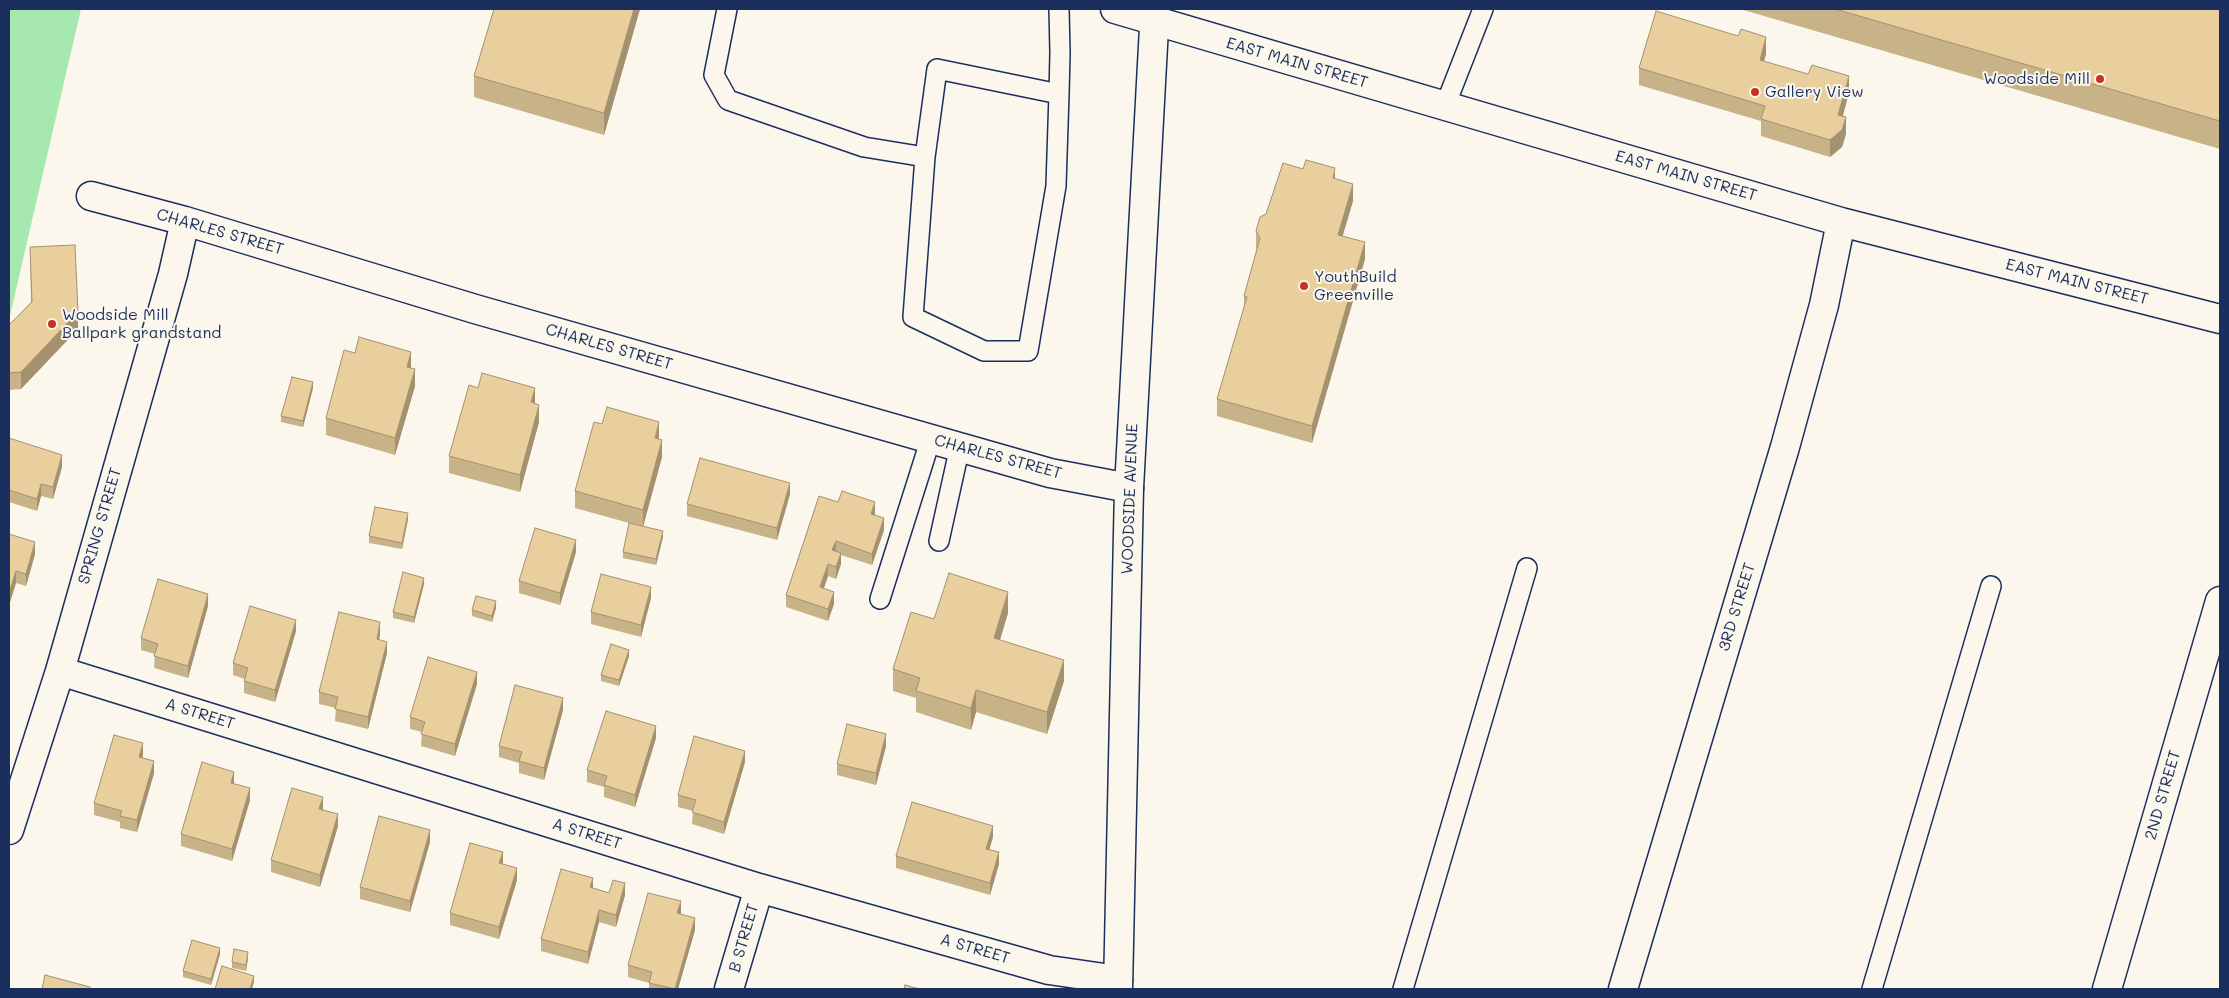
<!DOCTYPE html>
<html>
<head>
<meta charset="utf-8">
<style>
  body { margin:0 }
  #map { position:relative; width:2229px; height:998px; overflow:hidden; background:#fbf7ec; font-family:Mali,sans-serif }
  canvas { display:block }
  .frame { position:absolute; inset:0; border:10px solid #1b2f5e; pointer-events:none }
</style>
</head>
<body>
<div id="map">
<canvas width="2229" height="998"></canvas>
<div class="frame"></div>
</div>
<script>
const c = document.querySelector('canvas').getContext('2d');
c.lineJoin = 'round';
function fillPath(path, color) {
  c.fillStyle = color;
  c.fill(path, 'evenodd');
}
function toPath(rows) {
  const path = new Path2D();
  for (const r of rows) {
    path.moveTo(r[0], r[1]);
    for (let i = 2; i < r.length; i += 2) path.lineTo(r[i], r[i + 1]);
  }
  return path;
}
function trace(path, color, width, dash) {
  c.strokeStyle = color;
  c.lineWidth = width;
  c.lineCap = dash ? 'butt' : 'round';
  c.setLineDash(dash || []);
  c.stroke(path);
}
function label(font, color, halo, rows, align = 'center') {
  c.font = font + ' Mali,sans-serif';
  c.lineWidth = 4;
  c.setLineDash([]);
  c.textBaseline = 'middle';
  c.strokeStyle = halo;
  c.fillStyle = color;
  for (const [text, x, y, turn = 0] of rows) {
    c.save();
    c.translate(x, y);
    c.rotate((+turn || 0) * Math.PI / 180);
    c.textAlign = isNaN(turn) ? turn : align;
    if (halo) c.strokeText(text, 0, 0);
    c.fillText(text, 0, 0);
    c.restore();
  }
}
fillPath(toPath([
  [9,9,81,9,9,320]
]), '#a7e7b0');
const service = toPath([
  [727,9,714,75,728,100,864,147,925,157],
  [1059,9,1060,53,1059,94,1056,186,1028,351,984,351,913,317,925,157,937,69,1059,94],
  [1445,106,1483,9],
  [939,541,960,446],
  [880,599,931,438],
  [1403,989,1527,568],
  [1872,989,1991,586]
]);
const minor = toPath([
  [1115,9,1841,222,2220,319],
  [91,196,185,221,475,309,1050,473,1129,488],
  [60,671,759,888,1049,970,1118,980],
  [9,830,60,671,173,274,185,221],
  [729,989,759,888],
  [1623,989,1785,447,1824,305,1841,222],
  [2107,989,2220,601]
]);
const tertiary = toPath([
  [1118,989,1129,488,1155,9]
]);
trace(service, '#1b2f5e', 22);
trace(minor, '#1b2f5e', 31);
trace(tertiary, '#1b2f5e', 31);
trace(service, '#fbf7ec', 19);
trace(minor, '#fbf7ec', 28);
trace(tertiary, '#fbf7ec', 28);
fillPath(toPath([
  [494,9,640,9,604,135,474,97,474,76],
  [1740,9,2220,9,2220,149],
  [1766,54,1764,61,1849,93,1843,116,1846,134,1842,147,1830,157,1761,136,1761,121,1639,85,1639,68],
  [1335,179,1353,201,1342,236,1365,259,1312,443,1217,416,1217,399,1244,307,1244,296,1257,249,1256,248,1256,231],
  [30,247,78,329,21,389,9,390,9,325,31,302],
  [411,368,415,386,395,455,326,435,326,418],
  [313,388,303,427,281,422,281,416],
  [535,404,539,422,520,492,449,473,449,456],
  [602,424,659,439,662,457,643,526,663,537,656,565,623,558,623,552,640,526,575,508,575,491],
  [9,438,62,467,53,499,41,496,37,511,9,502],
  [790,494,777,540,687,516,687,504],
  [819,496,875,514,875,515,884,530,872,565,841,555,841,564,836,579,828,576,824,588,834,604,828,621,786,607,786,595],
  [408,519,402,549,369,543,369,536],
  [9,534,35,554,26,586,16,583,10,602,9,601],
  [576,552,560,605,519,593,519,581],
  [424,584,414,623,393,618,393,612],
  [651,598,641,637,591,624,591,612],
  [208,606,188,678,154,668,155,654,141,650,141,638],
  [496,608,492,622,472,616,472,610],
  [1008,613,1000,640,1064,681,1047,734,976,712,971,730,916,712,916,698,893,691,893,669,934,619],
  [296,631,275,702,244,693,244,681,245,679,233,675,233,663],
  [380,634,379,639,387,653,368,729,335,721,336,708,319,704,319,692],
  [629,656,619,686,601,681,601,675],
  [477,684,455,756,421,746,422,732,410,729,410,717],
  [563,710,544,780,519,773,519,763,499,757,499,746],
  [656,738,635,807,604,797,604,787,587,782,587,770],
  [886,746,876,785,837,775,837,764],
  [143,755,142,757,154,773,137,832,120,828,120,822,94,815,94,803],
  [745,762,724,834,692,824,693,811,678,807,678,795],
  [234,784,250,800,232,861,181,846,181,834],
  [323,810,338,826,320,887,271,872,271,860],
  [993,837,989,850,999,864,990,895,896,868,896,856],
  [430,842,410,912,360,899,360,887],
  [503,864,517,880,499,939,450,925,450,913],
  [593,888,609,893,625,895,616,927,599,922,588,964,541,951,541,939],
  [681,913,680,914,695,930,678,989,649,989,649,983,628,977,628,965],
  [220,954,211,985,183,977,183,971],
  [248,958,246,971,232,968,232,962]
]), '#c8b288');
fillPath(toPath([
  [634,9,640,9,604,135,604,113],
  [1766,37,1766,54,1760,77,1760,60],
  [1849,76,1849,93,1838,132,1838,115],
  [1846,117,1846,134,1842,147,1830,157,1830,140],
  [1335,168,1335,185,1333,178],
  [1353,184,1353,201,1338,252,1338,235],
  [1365,242,1365,259,1312,443,1312,426],
  [78,312,78,329,21,389,21,372],
  [411,352,411,369,407,367],
  [415,369,415,386,395,455,395,438],
  [313,382,313,388,303,427,303,421],
  [535,388,535,405,531,402],
  [539,405,539,422,520,492,520,475],
  [659,422,659,439,655,438],
  [662,440,662,457,643,527,643,510],
  [62,455,62,467,53,499,53,487],
  [790,483,790,494,777,540,777,528],
  [41,484,41,496,37,511,37,499],
  [875,502,875,514,871,526,871,514],
  [408,513,408,519,402,549,402,543],
  [884,518,884,530,872,565,872,554],
  [663,531,663,537,656,565,656,559],
  [576,540,576,552,560,605,560,593],
  [836,541,836,553,832,550],
  [35,542,35,554,26,586,26,574],
  [841,553,841,564,836,579,836,567],
  [828,564,828,576,820,599,820,587],
  [16,571,16,583,10,602,10,590],
  [424,578,424,584,414,623,414,617],
  [651,587,651,598,641,637,641,625],
  [834,592,834,604,828,621,828,609],
  [1008,592,1008,613,994,659,994,638],
  [208,594,208,606,188,678,188,666],
  [496,601,496,608,492,622,492,616],
  [296,620,296,631,275,702,275,690],
  [380,622,380,634,377,651,377,639],
  [387,642,387,653,368,729,368,717],
  [629,650,629,656,619,686,619,680],
  [1064,660,1064,681,1047,734,1047,712],
  [477,672,477,684,455,756,455,744],
  [976,690,976,712,971,730,971,708],
  [563,698,563,710,544,780,544,768],
  [656,726,656,738,635,807,635,795],
  [886,734,886,746,876,785,876,773],
  [143,743,143,755,139,768,139,757],
  [745,751,745,762,724,834,724,822],
  [154,761,154,773,137,832,137,820],
  [234,772,234,784,231,783],
  [250,788,250,800,232,861,232,849],
  [323,797,323,809,319,821,319,809],
  [338,814,338,826,320,887,320,875],
  [993,826,993,837,986,861,986,849],
  [430,830,430,842,410,912,410,901],
  [503,852,503,864,499,863],
  [999,852,999,864,990,895,990,883],
  [517,868,517,880,499,939,499,927],
  [593,878,593,890,590,887],
  [625,883,625,895,616,927,616,915],
  [681,901,681,913,677,925,677,913],
  [599,910,599,922,588,964,588,952],
  [695,918,695,930,678,989,675,989],
  [220,948,220,954,211,985,211,979],
  [248,952,248,958,246,971,246,965],
  [254,976,254,982,252,989,250,989]
]), '#a3916f');
const building = toPath([
  [494,9,634,9,604,113,474,76,494,9],
  [1835,9,2220,9,2220,121,1835,9],
  [1656,11,1738,36,1741,29,1766,37,1760,60,1808,74,1812,65,1849,76,1838,115,1846,117,1842,130,1830,140,1761,119,1765,106,1639,68,1656,11],
  [1306,160,1335,168,1333,178,1353,184,1338,235,1365,242,1312,426,1217,399,1247,297,1244,296,1260,238,1256,231,1260,217,1266,214,1283,163,1303,169,1306,160],
  [75,245,78,312,21,372,9,373,9,325,32,302,30,247,75,245],
  [359,337,411,352,407,367,415,369,395,438,326,418,344,350,355,353,359,337],
  [482,373,535,388,531,402,539,405,520,475,449,456,469,385,478,388,482,373],
  [292,377,313,382,303,421,281,416,292,377],
  [607,407,659,422,655,438,662,440,643,510,575,491,594,422,602,424,607,407],
  [9,438,62,455,53,487,41,484,37,499,9,490,9,438],
  [700,458,790,483,777,528,687,504,700,458],
  [842,491,875,502,871,514,884,518,872,554,836,541,832,550,841,553,836,567,828,564,820,587,834,592,828,609,786,595,819,496,838,502,842,491],
  [375,507,408,513,402,543,369,536,375,507],
  [629,523,663,531,656,559,623,552,629,523],
  [535,528,576,540,560,593,519,581,535,528],
  [9,534,35,542,26,574,16,571,10,590,9,589,9,534],
  [403,572,424,578,414,617,393,612,403,572],
  [949,573,1008,592,994,638,1064,660,1047,712,976,690,971,708,916,691,920,678,893,669,911,612,934,619,949,573],
  [601,574,651,587,641,625,591,612,601,574],
  [158,579,208,594,188,666,154,656,158,644,141,638,158,579],
  [476,596,496,601,492,616,472,610,476,596],
  [250,606,296,620,275,690,244,681,248,668,233,663,250,606],
  [339,612,380,622,377,639,387,642,368,717,335,709,338,697,319,692,339,612],
  [611,644,629,650,619,680,601,675,611,644],
  [428,657,477,672,455,744,421,734,425,722,410,717,428,657],
  [515,685,563,698,544,768,519,761,522,752,499,746,515,685],
  [606,711,656,726,635,795,604,785,607,776,587,770,606,711],
  [847,724,886,734,876,773,837,764,847,724],
  [114,735,143,743,139,757,154,761,137,820,120,816,122,811,94,803,114,735],
  [694,736,745,751,724,822,692,812,696,800,678,795,694,736],
  [202,762,234,772,231,783,250,788,232,849,181,834,202,762],
  [292,788,323,797,319,809,338,814,320,875,271,860,292,788],
  [912,802,993,826,986,849,999,852,990,883,896,856,912,802],
  [379,816,430,830,410,901,360,887,379,816],
  [470,843,503,852,499,863,517,868,499,927,450,913,470,843],
  [561,869,593,878,590,887,609,893,613,880,625,883,616,915,599,910,588,952,541,939,561,869],
  [648,893,681,901,677,913,695,918,675,989,649,983,652,972,628,965,648,893],
  [192,940,220,948,211,979,183,971,192,940],
  [234,949,248,952,246,965,232,962,234,949],
  [222,966,254,976,250,989,215,989,222,966],
  [45,975,90,987,90,989,42,989,45,975],
  [905,985,920,989,904,989,905,985]
]);
fillPath(building, '#e9cf9e');
trace(building, '#a3916f', 1);
for (const [x, y, r, color] of [
  [2100,79,5,"#c8321e"],
  [1755,92,5,"#c8321e"],
  [1304,286,5,"#c8321e"],
  [52,324,5,"#c8321e"]
]) {
  const dot = new Path2D();
  dot.arc(x, y, r, 0, 2 * Math.PI);
  c.fillStyle = color;
  c.fill(dot);
  trace(dot, '#fbf7ec', 2);
}
label('16px', '#1b2f5e', '#fbf7ec', [
  ["EAST MAIN STREET",1297,63,16],
  ["EAST MAIN STREET",1686,176,16],
  ["CHARLES STREET",220,232,16],
  ["EAST MAIN STREET",2077,282,14],
  ["CHARLES STREET",609,347,16],
  ["CHARLES STREET",998,457,15],
  ["WOODSIDE AVENUE",1130,499,-88],
  ["SPRING STREET",100,526,-74],
  ["3RD STREET",1737,607,-73],
  ["A STREET",200,714,17],
  ["2ND STREET",2163,795,-74],
  ["A STREET",587,834,17],
  ["B STREET",744,938,-74],
  ["A STREET",975,949,16]
]);
label('16px', '#1b2f5e', '#fbf7ec', [
  ["Woodside Mill",2090,79,"right"],
  ["Gallery View",1765,92],
  ["YouthBuild",1314,277],
  ["Greenville",1314,295],
  ["Woodside Mill",62,315],
  ["Ballpark grandstand",62,333]
], 'left');
</script>
</body>
</html>
